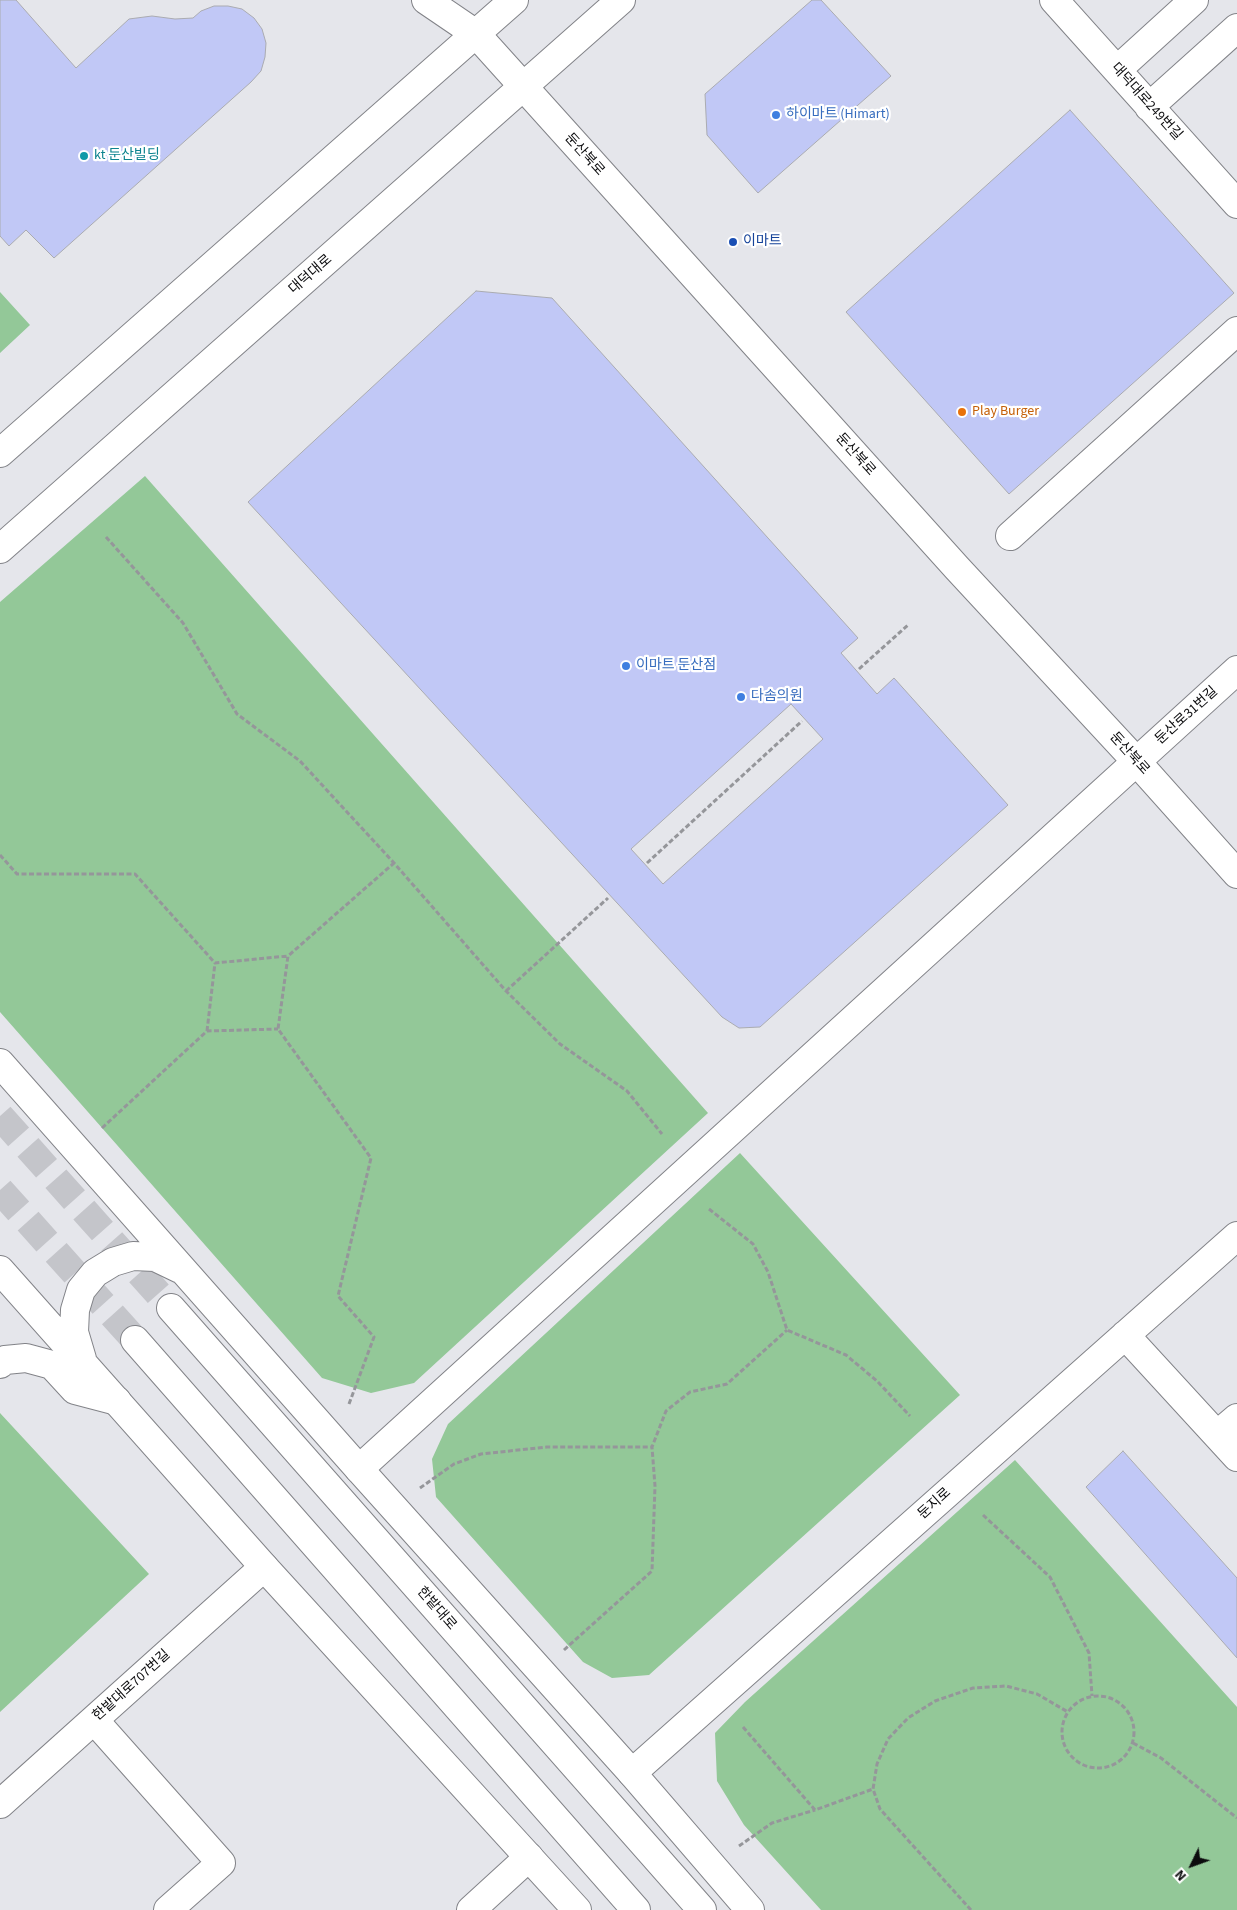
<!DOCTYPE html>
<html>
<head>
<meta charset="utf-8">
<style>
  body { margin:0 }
  #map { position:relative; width:1237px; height:1910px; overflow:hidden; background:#e5e6eb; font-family:"Source Sans 3",sans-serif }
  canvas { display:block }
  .north { position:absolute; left:1167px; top:1840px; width:50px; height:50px; -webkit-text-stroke:4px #fff; paint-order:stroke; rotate:228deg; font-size:14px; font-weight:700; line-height:20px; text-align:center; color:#0c0c0e }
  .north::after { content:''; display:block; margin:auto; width:18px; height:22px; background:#0c0c0e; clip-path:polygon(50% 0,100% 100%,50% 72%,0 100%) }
</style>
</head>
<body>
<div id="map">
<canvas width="1237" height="1910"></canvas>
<div class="north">N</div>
</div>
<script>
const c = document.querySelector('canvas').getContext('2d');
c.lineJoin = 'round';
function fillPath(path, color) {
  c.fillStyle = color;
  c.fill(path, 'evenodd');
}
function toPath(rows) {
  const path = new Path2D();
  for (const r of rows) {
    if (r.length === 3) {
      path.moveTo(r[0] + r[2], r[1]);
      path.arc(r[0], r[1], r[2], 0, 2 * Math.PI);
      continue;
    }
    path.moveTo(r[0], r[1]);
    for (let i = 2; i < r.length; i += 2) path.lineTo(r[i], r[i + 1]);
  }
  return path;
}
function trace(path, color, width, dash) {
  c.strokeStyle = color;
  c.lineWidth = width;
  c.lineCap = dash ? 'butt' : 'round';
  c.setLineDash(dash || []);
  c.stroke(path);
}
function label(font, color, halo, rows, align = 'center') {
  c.font = font + ' "Source Sans 3","Noto Sans KR",sans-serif';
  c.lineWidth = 4.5;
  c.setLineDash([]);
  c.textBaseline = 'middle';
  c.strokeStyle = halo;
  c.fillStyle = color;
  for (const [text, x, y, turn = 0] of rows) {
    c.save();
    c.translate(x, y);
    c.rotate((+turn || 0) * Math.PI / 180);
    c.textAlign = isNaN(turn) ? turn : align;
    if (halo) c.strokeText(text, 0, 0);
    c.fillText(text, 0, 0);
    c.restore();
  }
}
fillPath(toPath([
  [0,292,30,325,0,353],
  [145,476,708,1113,414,1383,371,1393,322,1378,0,1012,0,602],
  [740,1153,960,1395,649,1675,612,1678,583,1662,436,1497,432,1459,448,1424],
  [0,1413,149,1574,0,1712],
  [1015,1460,1237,1707,1237,1910,821,1910,744,1825,717,1781,715,1733,745,1702]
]), '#93c898');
const building = toPath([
  [0,0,16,0,76,68,129,19,152,16,175,19,193,18,201,11,214,6,228,6,242,9,254,18,262,29,266,43,265,57,261,71,251,82,54,258,26,230,9,246,0,236,0,0],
  [812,0,821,0,891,76,758,193,707,135,705,94,812,0],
  [1070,110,1234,293,1009,494,846,312,1070,110],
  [476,291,552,298,858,638,841,653,877,694,894,678,1008,805,760,1027,739,1028,722,1017,248,502,476,291],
  [791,704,823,739,663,884,631,849,791,704],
  [1123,1451,1237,1578,1237,1658,1086,1487,1123,1451]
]);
fillPath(building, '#c1c8f6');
trace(building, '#aaabb0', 1);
trace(toPath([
  [0,1116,171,1308],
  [0,1190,135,1340]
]), '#c4c5ca', 28, [28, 14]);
const minor = toPath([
  [426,0,476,34,957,568,1136,761,1237,874],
  [1054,0,1237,204],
  [1117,70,1194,0],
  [1149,107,1237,28],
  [1010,536,1237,331],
  [1125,1335,1237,1457],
  [0,1364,5,1360,26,1358,52,1365,75,1390,117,1401],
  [1217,1435,1237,1418],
  [359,1469,1237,670],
  [94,1720,221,1863,168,1910],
  [632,1773,1237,1236],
  [0,1804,264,1567],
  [471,1910,529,1857]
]);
const major = toPath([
  [0,453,514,0],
  [0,549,621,0],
  [0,1063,359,1469,632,1773,750,1910],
  [0,1270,264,1567,577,1910],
  [171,1308,702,1910],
  [135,1340,636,1910],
  [82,1359,74,1332,75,1310,81,1290,95,1273,113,1262,133,1256,155,1257,180,1269]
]);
trace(minor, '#828388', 30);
trace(major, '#828388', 30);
trace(toPath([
  [106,537,183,623,237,714,300,761,394,863,506,991,560,1044,627,1091,662,1134],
  [859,669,908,625],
  [0,855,17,874,135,874,215,963,288,956],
  [647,863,802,721],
  [506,991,608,898],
  [207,1031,215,963],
  [102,1128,207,1031,278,1029],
  [709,1209,753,1244,768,1272,787,1330,846,1355,877,1381,910,1416],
  [349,1404,374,1337,338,1296,371,1158,278,1029,288,956,394,863],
  [420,1488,454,1464,481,1454,547,1447,652,1447],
  [983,1515,1050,1577,1089,1653,1092,1696],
  [564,1650,652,1571,655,1486,652,1447,666,1411,690,1392,727,1384,787,1330],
  [1098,1732,36],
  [743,1727,815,1810,873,1789],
  [1133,1743,1161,1758,1237,1818],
  [739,1846,772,1823,815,1810],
  [971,1910,880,1809,873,1789,877,1764,888,1739,908,1718,935,1701,973,1688,1006,1686,1037,1694,1068,1712]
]), '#95969a', 3, [5, 2.5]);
trace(minor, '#fff', 28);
trace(major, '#fff', 28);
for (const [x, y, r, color] of [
  [776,115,5,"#3f7fe0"],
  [84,156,5,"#0f9aa8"],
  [733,242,5,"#1a4fb4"],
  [962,412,5,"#e8710a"],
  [626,666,5,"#3f7fe0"],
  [741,697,5,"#3f7fe0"]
]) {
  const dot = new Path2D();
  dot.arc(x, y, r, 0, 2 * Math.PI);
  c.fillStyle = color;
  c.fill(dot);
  trace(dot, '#fff', 2);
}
label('14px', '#0c0c0e', '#fff', [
  ["대덕대로249번길",1146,102,48],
  ["둔산북로",584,155,48],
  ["대덕대로",311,275,-41],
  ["둔산북로",855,455,48],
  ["둔산로31번길",1187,716,-42],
  ["둔산북로",1129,754,48],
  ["둔지로",935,1504,-42],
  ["한밭대로",436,1609,49],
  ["한밭대로707번길",132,1686,-42]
]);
label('14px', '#366cbe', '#fff', [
  ["하이마트 (Himart)",786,115],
  ["이마트 둔산점",636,666],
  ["다솜의원",751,697]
], 'left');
label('14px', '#0d838f', '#fff', [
  ["kt 둔산빌딩",94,156]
], 'left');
label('14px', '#164399', '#fff', [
  ["이마트",743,242]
], 'left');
label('14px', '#c56008', '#fff', [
  ["Play Burger",972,412]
], 'left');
</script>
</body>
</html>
